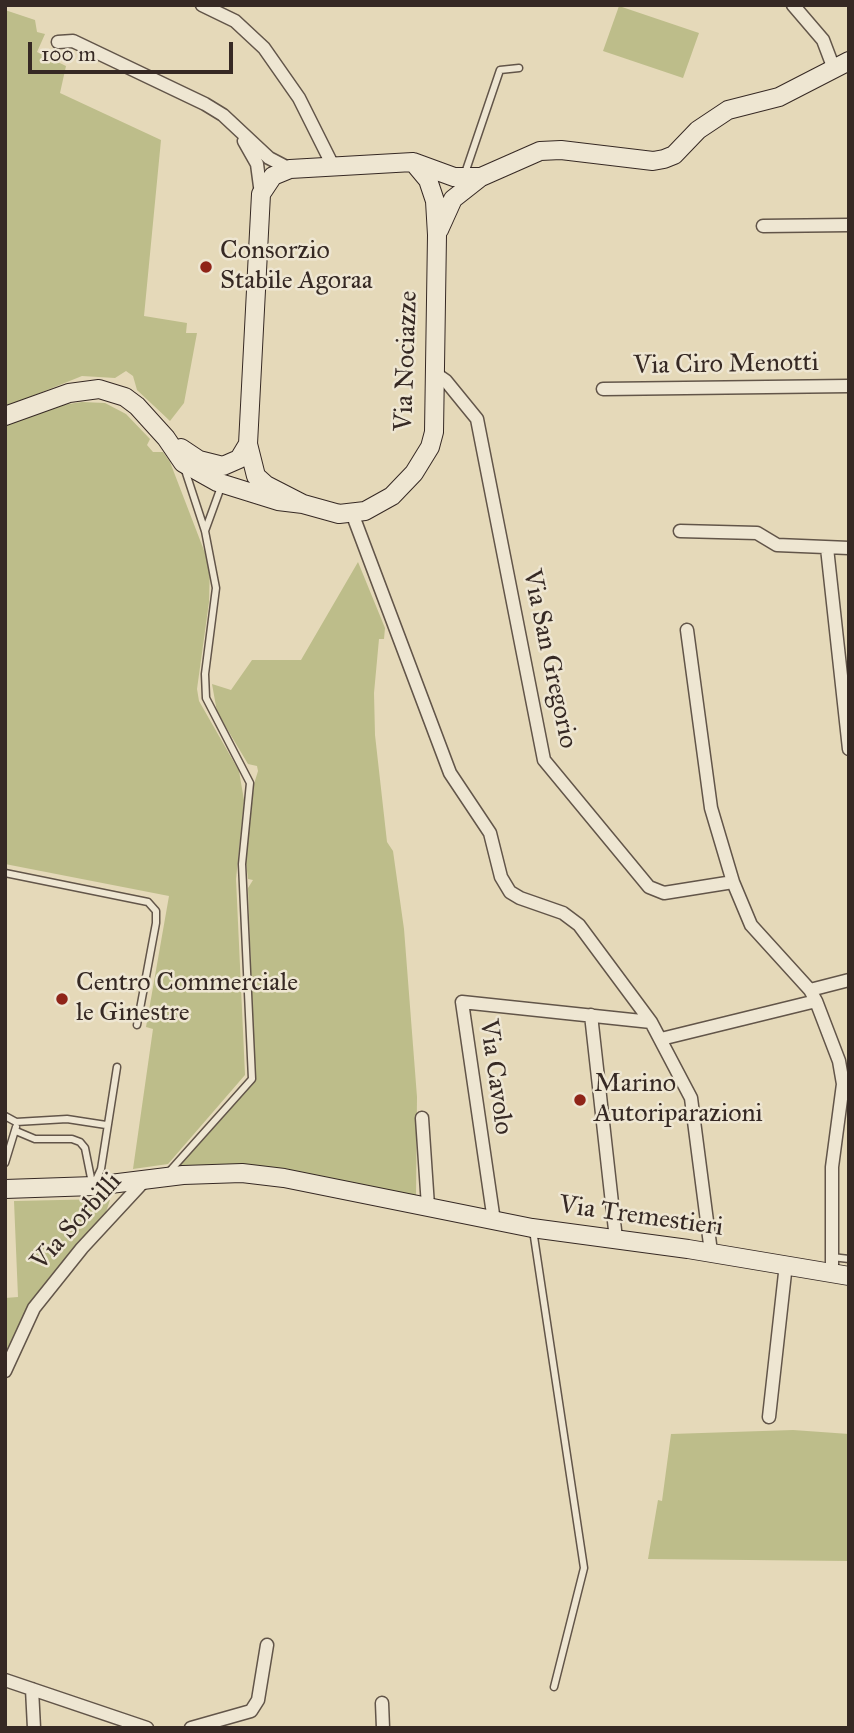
<!DOCTYPE html>
<html>
<head>
<meta charset="utf-8">
<style>
  body { margin:0 }
  #map { position:relative; width:854px; height:1733px; overflow:hidden; background:#e5d9b9; font-family:"IM FELL Great Primer",serif }
  canvas { display:block }
  .frame { position:absolute; inset:0; border:7px solid #362924; pointer-events:none }
  .scale { position:absolute; left:28px; top:42px; width:205px; height:32px; box-sizing:border-box; border:4px solid #362924; border-top:0; padding-left:9px; font-size:21px; line-height:24px; white-space:nowrap; color:#362924; -webkit-text-stroke:5px #eee6d2; paint-order:stroke }
</style>
</head>
<body>
<div id="map">
<canvas width="854" height="1733"></canvas>
<div class="frame"></div>
<div class="scale">100 m</div>
</div>
<script>
const c = document.querySelector('canvas').getContext('2d');
c.lineJoin = 'round';
function fillPath(path, color) {
  c.fillStyle = color;
  c.fill(path, 'evenodd');
}
function toPath(rows) {
  const path = new Path2D();
  for (const r of rows) {
    path.moveTo(r[0], r[1]);
    for (let i = 2; i < r.length; i += 2) path.lineTo(r[i], r[i + 1]);
  }
  return path;
}
function trace(path, color, width, dash) {
  c.strokeStyle = color;
  c.lineWidth = width;
  c.lineCap = dash ? 'butt' : 'round';
  c.setLineDash(dash || []);
  c.stroke(path);
}
function label(font, color, halo, rows, align = 'center') {
  c.font = font + ' "IM FELL Great Primer",serif';
  c.lineWidth = 5;
  c.setLineDash([]);
  c.textBaseline = 'middle';
  c.strokeStyle = halo;
  c.fillStyle = color;
  for (const [text, x, y, turn = 0] of rows) {
    c.save();
    c.translate(x, y);
    c.rotate((+turn || 0) * Math.PI / 180);
    c.textAlign = isNaN(turn) ? turn : align;
    if (halo) c.strokeText(text, 0, 0);
    c.fillText(text, 0, 0);
    c.restore();
  }
}
fillPath(toPath([
  [619,6,699,33,683,78,603,51],
  [5,10,35,20,37,32,45,34,37,52,66,66,60,93,161,140,144,316,187,323,186,333,197,333,184,403,170,421,137,390,133,376,126,371,115,378,82,376,5,407],
  [82,402,105,403,126,414,150,439,147,445,153,452,163,452,170,462,210,566,209,602,197,689,199,701,239,771,244,800,236,879,245,1075,168,1164,133,1169,153,1029,146,1027,169,896,5,864,5,423,49,407],
  [358,562,385,628,384,639,379,639,374,693,375,735,387,842,393,851,404,929,417,1097,416,1196,240,1166,179,1166,253,1084,255,1076,248,888,253,880,248,879,246,862,254,784,258,771,257,766,248,764,217,712,212,684,231,690,252,660,301,660],
  [106,1199,110,1200,105,1215,25,1315,5,1355,5,1298,18,1297,14,1201],
  [793,1430,849,1434,849,1561,648,1559,658,1500,662,1501,671,1434]
]), '#bdbd8a');
const lane = toPath([
  [464,176,500,70,519,68],
  [205,531,221,487],
  [5,873,148,902,156,911,156,923,137,1025],
  [5,1116,16,1122,67,1119,106,1125],
  [16,1131,35,1139,72,1139,80,1142,85,1148,92,1183],
  [5,1163,16,1127],
  [168,1173,252,1079,242,864,250,783,206,698,205,674,216,588,205,531,185,470],
  [94,1184,101,1169,117,1067],
  [533,1230,584,1568,554,1687],
  [832,1257,849,1259]
]);
const street = toPath([
  [202,5,235,21,264,48,299,98,333,166],
  [793,5,823,40,834,69],
  [58,42,73,41,205,104,223,115,269,158,290,169],
  [244,141,257,164,261,194],
  [763,226,849,225],
  [436,374,446,381,477,419,544,760,649,887,664,893,733,882,751,925,810,990,816,1001,839,1061,843,1084,832,1167,832,1273],
  [603,389,849,386],
  [352,513,450,773,490,833,501,877,510,892,520,898,563,913,579,925,651,1022,691,1098,711,1252],
  [680,531,757,533,777,545,849,548],
  [827,548,849,749],
  [687,630,711,808,733,882],
  [810,990,849,980],
  [591,1015,616,1239],
  [661,1039,816,1001],
  [422,1118,428,1206],
  [494,1221,462,1002,651,1022],
  [5,1371,34,1308,82,1248,145,1180],
  [769,1417,786,1264],
  [5,1680,147,1728],
  [32,1689,34,1728],
  [382,1703,383,1728],
  [191,1728,251,1711,258,1700,267,1645]
]);
const secondary = toPath([
  [439,230,453,199,481,177],
  [5,416,69,393,99,389,125,397,137,406,166,438,183,463,217,482,278,501,303,504,339,514,365,511,392,496,414,473,430,447,434,432,437,235,435,201,428,180,413,162],
  [181,448,199,460,223,466,239,459,248,444],
  [303,504,266,485,256,476,248,444,261,194,273,176,290,169,413,162,454,177,481,177,540,151,561,150,653,161,664,159,674,155,698,130,728,110,779,97,849,61],
  [5,1189,94,1186,183,1175,242,1173,284,1178,532,1228,688,1249,849,1276]
]);
trace(lane, '#625549', 9);
trace(street, '#625549', 15);
trace(secondary, '#362924', 20);
trace(lane, '#eee6d2', 6);
trace(street, '#eee6d2', 12);
trace(secondary, '#eee6d2', 18);
for (const [x, y, r, color] of [
  [206,267,7,"#8f2418"],
  [62,999,7,"#8f2418"],
  [580,1100,7,"#8f2418"]
]) {
  const dot = new Path2D();
  dot.arc(x, y, r, 0, 2 * Math.PI);
  c.fillStyle = color;
  c.fill(dot);
  trace(dot, '#eee6d2', 2.5);
}
label('26px', '#362924', '#eee6d2', [
  ["Consorzio",220,252],
  ["Stabile Agoraa",220,282],
  ["Centro Commerciale",76,984],
  ["le Ginestre",76,1014],
  ["Marino",594,1085],
  ["Autoriparazioni",594,1115]
], 'left');
label('26px', '#362924', '#eee6d2', [
  ["Via Nociazze",407,361,-88],
  ["Via Ciro Menotti",726,365,-1],
  ["Via San Gregorio",549,659,78],
  ["Via Cavolo",495,1077,82],
  ["Via Tremestieri",641,1217,8],
  ["Via Sorbilli",77,1222,-48]
]);
</script>
</body>
</html>
